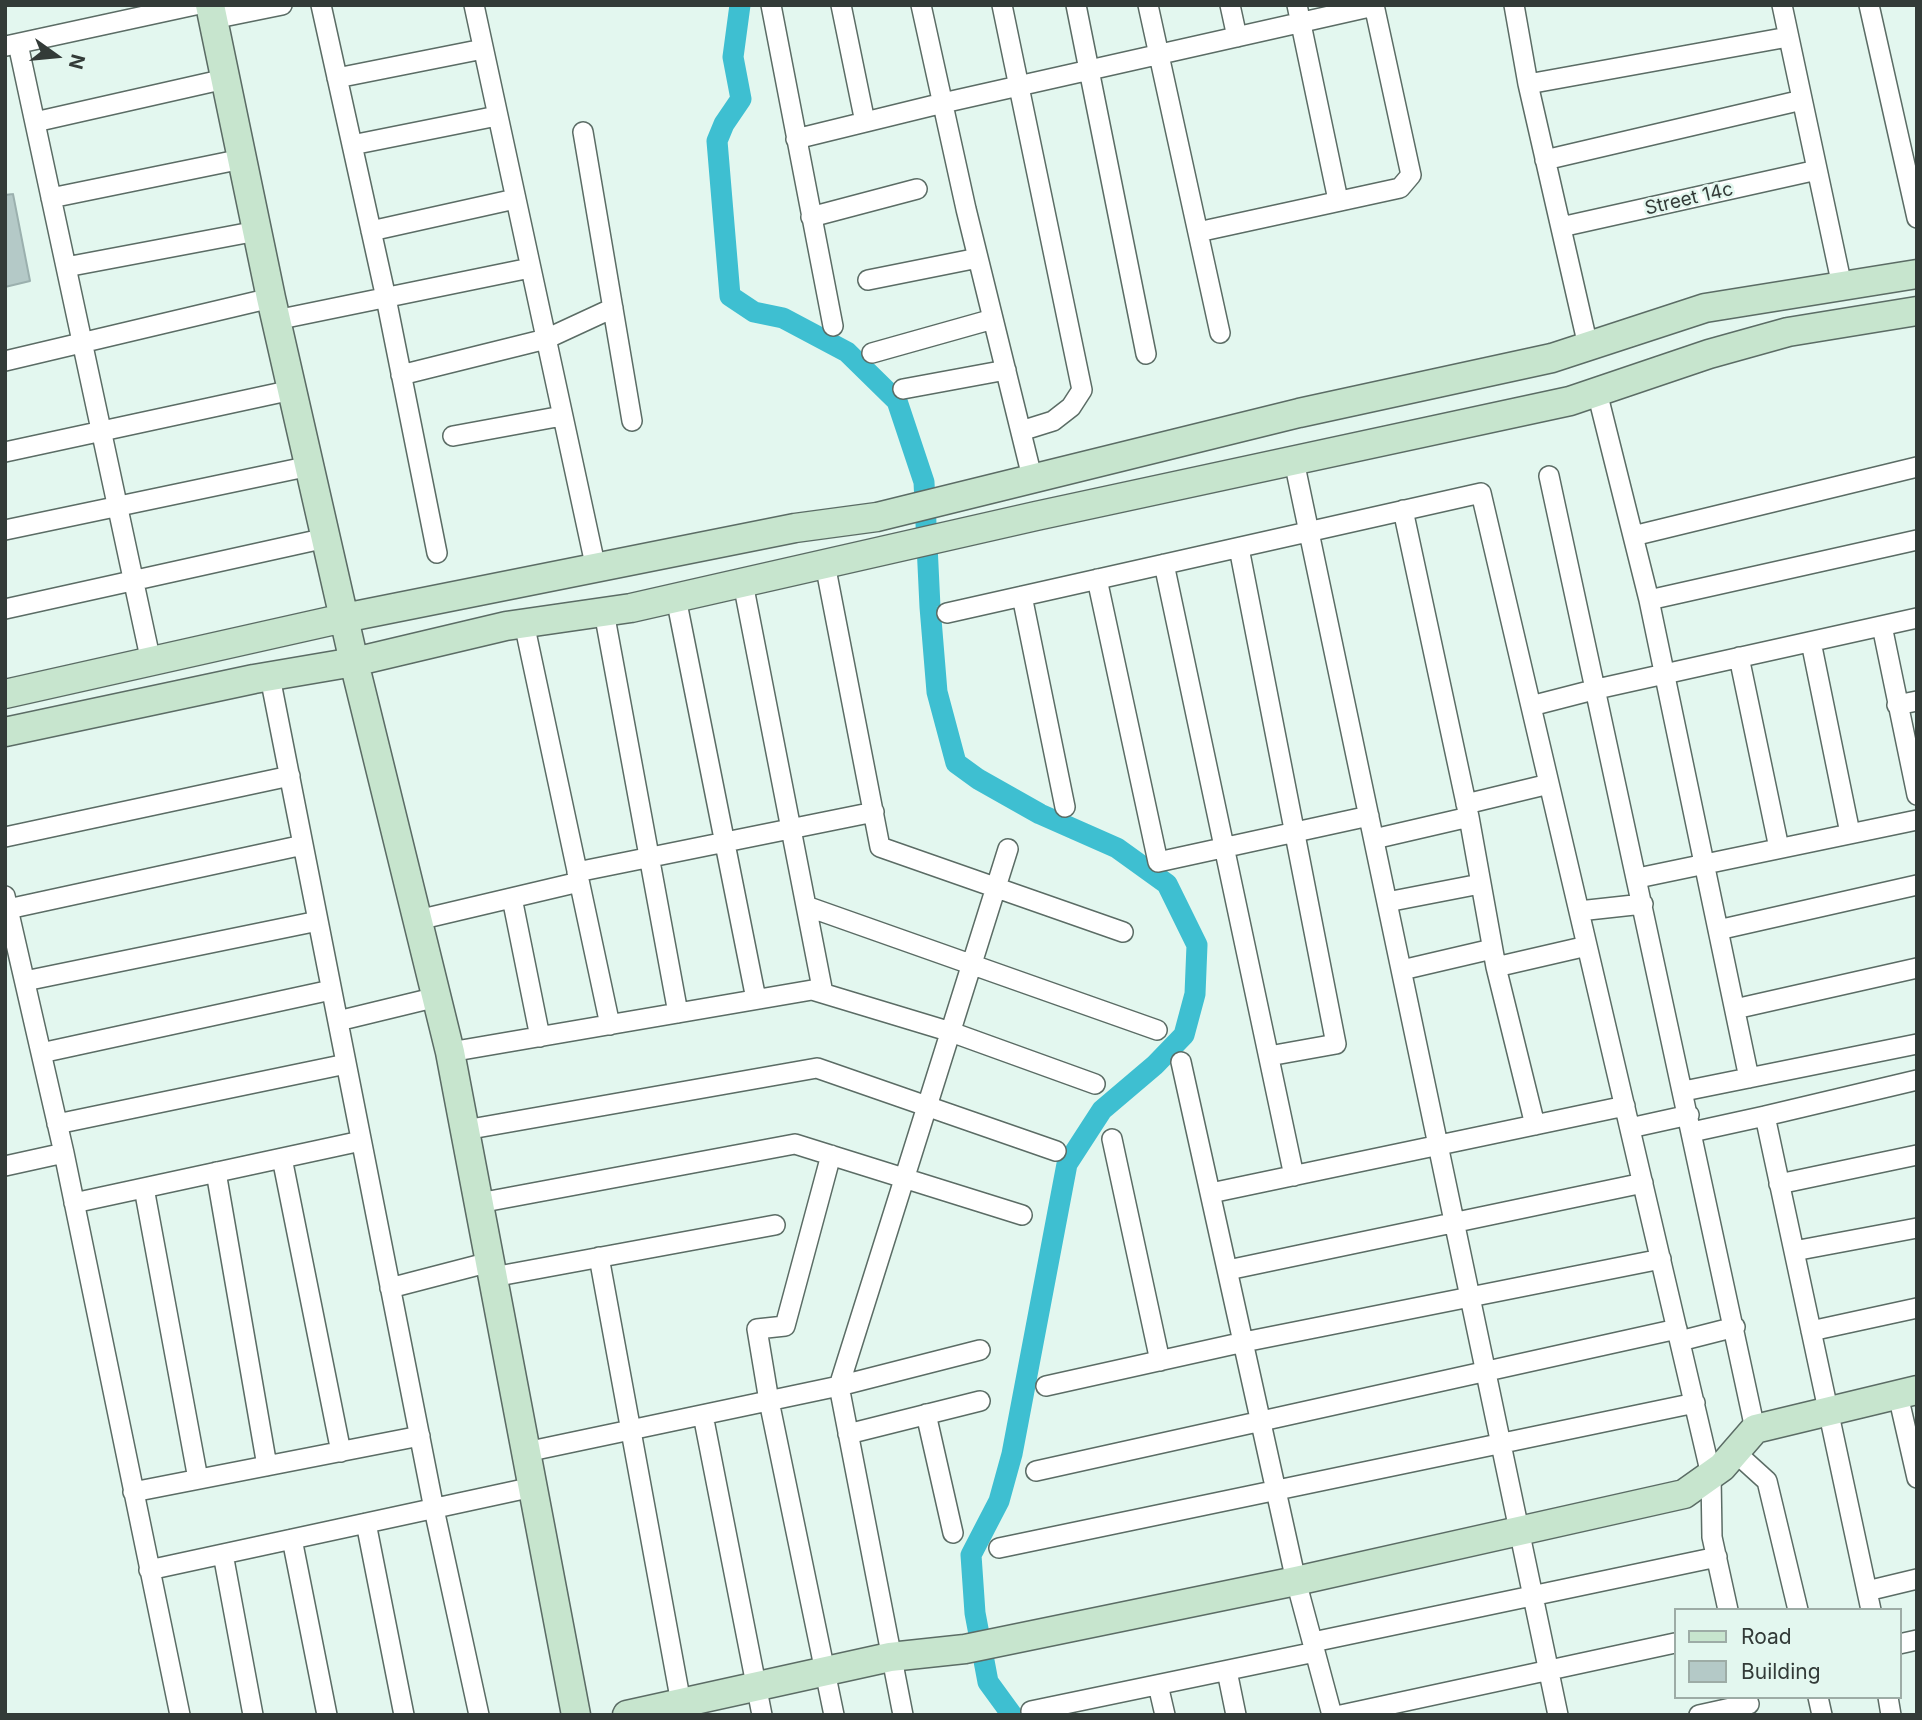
<!DOCTYPE html>
<html>
<head>
<meta charset="utf-8">
<style>
  body { margin:0 }
  #map { position:relative; width:1922px; height:1720px; overflow:hidden; background:#e3f7ef; font-family:Inter,sans-serif }
  canvas { display:block }
  .frame { position:absolute; inset:0; border:7px solid #333b38; pointer-events:none }
  .legend { position:absolute; left:1674px; top:1608px; width:228px; height:91px; box-sizing:border-box; background:#e3f7ef; border:2px solid #9daca6; margin:0; padding:9px 12px; list-style:none; font-size:21px; color:#333b38 }
  .legend li { display:flex; align-items:center; gap:14px; height:35px }
  .legend b { width:35px; border:2px solid #9daca6 }
  .north { position:absolute; left:21px; top:21px; width:70px; height:70px; -webkit-text-stroke:5px #e3f7ef; paint-order:stroke; rotate:105deg; font-size:19px; font-weight:700; line-height:28px; text-align:center; color:#333b38 }
  .north::after { content:''; display:block; margin:auto; width:24px; height:32px; background:#333b38; clip-path:polygon(50% 0,100% 100%,50% 72%,0 100%) }
</style>
</head>
<body>
<div id="map">
<canvas width="1922" height="1720"></canvas>
<div class="frame"></div>
<ul class="legend">
<li><b style="height:9px;background:#c7e5ce"></b>Road</li>
<li><b style="height:19px;background:#b4c9c7"></b>Building</li>
</ul>
<div class="north">N</div>
</div>
<script>
const c = document.querySelector('canvas').getContext('2d');
c.lineJoin = 'round';
function toPath(rows) {
  const path = new Path2D();
  for (const r of rows) {
    path.moveTo(r[0], r[1]);
    for (let i = 2; i < r.length; i += 2) path.lineTo(r[i], r[i + 1]);
  }
  return path;
}
function trace(path, color, width, dash) {
  c.strokeStyle = color;
  c.lineWidth = width;
  c.lineCap = dash ? 'butt' : 'round';
  c.setLineDash(dash || []);
  c.stroke(path);
}
function fillPath(path, color) {
  c.fillStyle = color;
  c.fill(path, 'evenodd');
}
function label(font, color, halo, rows, align = 'center') {
  c.font = font + ' Inter,sans-serif';
  c.lineWidth = 5;
  c.setLineDash([]);
  c.textBaseline = 'middle';
  c.strokeStyle = halo;
  c.fillStyle = color;
  for (const [text, x, y, turn = 0] of rows) {
    c.save();
    c.translate(x, y);
    c.rotate((+turn || 0) * Math.PI / 180);
    c.textAlign = isNaN(turn) ? turn : align;
    if (halo) c.strokeText(text, 0, 0);
    c.fillText(text, 0, 0);
    c.restore();
  }
}
trace(toPath([
  [740,5,733,57,741,99,724,124,717,141,730,296,754,312,783,318,847,352,897,401,924,482,930,607,937,692,956,763,978,779,1040,814,1117,848,1167,884,1197,945,1195,994,1184,1035,1155,1065,1102,1110,1067,1164,1012,1454,999,1501,971,1555,975,1613,988,1682,1012,1715]
]), '#3ebfd1', 21);
const building = toPath([
  [13,194,30,281,5,287,5,195,13,194]
]);
fillPath(building, '#b4c9c7');
trace(building, '#9bb0ae', 2);
const street = toPath([
  [321,5,386,298,437,553],
  [474,5,596,569],
  [771,5,833,326],
  [841,5,865,122],
  [921,5,966,209,1032,477],
  [1002,5,1082,390,1071,407,1053,421,1021,431],
  [1076,5,1146,354],
  [1148,5,1220,333],
  [1230,5,1237,37],
  [1297,5,1338,200],
  [1514,5,1528,84,1588,346],
  [1782,5,1842,286],
  [1869,5,1917,218],
  [213,19,282,5],
  [18,44,151,662],
  [6,46,195,5],
  [337,78,483,49],
  [1528,84,1788,37],
  [35,122,225,79],
  [583,132,632,421],
  [796,139,943,103,1374,6],
  [352,145,497,116],
  [1545,160,1802,100],
  [51,198,242,159],
  [811,217,917,189],
  [1561,227,1817,170],
  [371,231,515,199],
  [1198,232,1400,188,1411,175,1374,5],
  [66,267,257,231],
  [868,280,978,258],
  [276,320,530,268],
  [872,353,993,319],
  [5,361,271,298],
  [401,375,546,339,613,308],
  [903,389,1006,370],
  [1597,392,1649,600,1917,540],
  [453,436,562,416],
  [5,452,292,390],
  [1294,461,1558,1715],
  [1549,476,1755,1429],
  [1403,510,1469,817,1496,967,1535,1125],
  [5,530,310,466],
  [1633,536,1917,467],
  [1239,548,1336,1044,1269,1056],
  [825,564,880,847,1123,932],
  [1164,564,1294,1176],
  [1097,579,1158,862,1369,816],
  [743,583,823,993],
  [1022,596,1065,807],
  [676,598,756,999],
  [1649,600,1749,1078],
  [5,609,326,538],
  [604,612,678,1013],
  [947,613,1481,493,1711,1475,1712,1537,1728,1610],
  [524,623,610,1025],
  [1882,626,1917,795],
  [1811,642,1850,833],
  [1739,657,1779,848],
  [270,677,434,1509,479,1715],
  [1897,705,1917,701],
  [1531,706,1597,689,1917,618],
  [1466,804,1549,784],
  [5,837,290,776],
  [1374,839,1469,817],
  [577,872,874,812],
  [1638,878,1917,820],
  [5,896,64,1153,180,1715],
  [512,898,540,1037],
  [1387,902,1480,884],
  [806,906,1157,1030],
  [8,909,303,845],
  [1579,911,1643,904],
  [418,920,579,882],
  [1718,930,1917,885],
  [1496,967,1587,946],
  [1402,970,1492,949],
  [25,981,318,921],
  [1735,1009,1917,968],
  [338,1021,437,997],
  [450,1052,812,990,951,1032,1095,1084],
  [41,1053,331,990],
  [1181,1062,1296,1581,1332,1715],
  [1684,1091,1917,1044],
  [1765,1116,1917,1080],
  [57,1124,346,1064],
  [1630,1128,1689,1115],
  [465,1130,817,1068,1056,1151],
  [1692,1132,1765,1116,1871,1610],
  [1112,1139,1160,1361],
  [831,1155,785,1326,757,1329,769,1401,834,1715],
  [282,1158,341,1452],
  [5,1166,64,1153],
  [216,1172,267,1466],
  [1779,1184,1917,1155],
  [144,1188,198,1479],
  [1211,1193,1625,1106],
  [74,1203,361,1141],
  [479,1203,795,1144,1022,1215],
  [1794,1251,1917,1228],
  [599,1257,683,1714],
  [1228,1270,1643,1183],
  [493,1277,775,1225],
  [390,1288,490,1262],
  [1811,1331,1917,1308],
  [1680,1341,1735,1327],
  [1046,1386,1244,1342,1661,1259],
  [1898,1395,1917,1478],
  [926,1414,953,1533],
  [703,1415,762,1715],
  [848,1434,980,1401],
  [526,1452,839,1386,980,1350],
  [1735,1452,1767,1481,1798,1610],
  [1036,1471,1677,1329],
  [133,1492,420,1436],
  [366,1523,404,1715],
  [292,1539,327,1715],
  [999,1548,1695,1403],
  [223,1554,253,1715],
  [149,1570,533,1487],
  [1867,1591,1917,1579],
  [1313,1642,1717,1557],
  [1899,1644,1917,1640],
  [1227,1671,1236,1715],
  [1158,1685,1165,1715],
  [1818,1697,1822,1715],
  [1888,1697,1891,1715],
  [1031,1711,1315,1652],
  [903,1715,839,1386,1008,849],
  [1341,1715,1675,1643],
  [1699,1715,1749,1704]
]);
const secondary = toPath([
  [210,5,271,298,354,662,450,1052,576,1715],
  [5,694,344,618,795,528,877,517,1299,413,1552,358,1705,308,1917,274],
  [5,732,254,679,354,662,506,626,631,608,1036,516,1570,401,1709,354,1788,332,1917,311],
  [627,1715,890,1657,965,1649,1296,1581,1684,1494,1722,1467,1755,1429,1917,1390]
]);
trace(street, '#5b6c65', 22);
trace(secondary, '#5b6c65', 31);
trace(street, '#fff', 19);
trace(secondary, '#c7e5ce', 28);
label('19px', '#333b38', '#e3f7ef', [
  ["Street 14c",1689,199,-13]
]);
</script>
</body>
</html>
